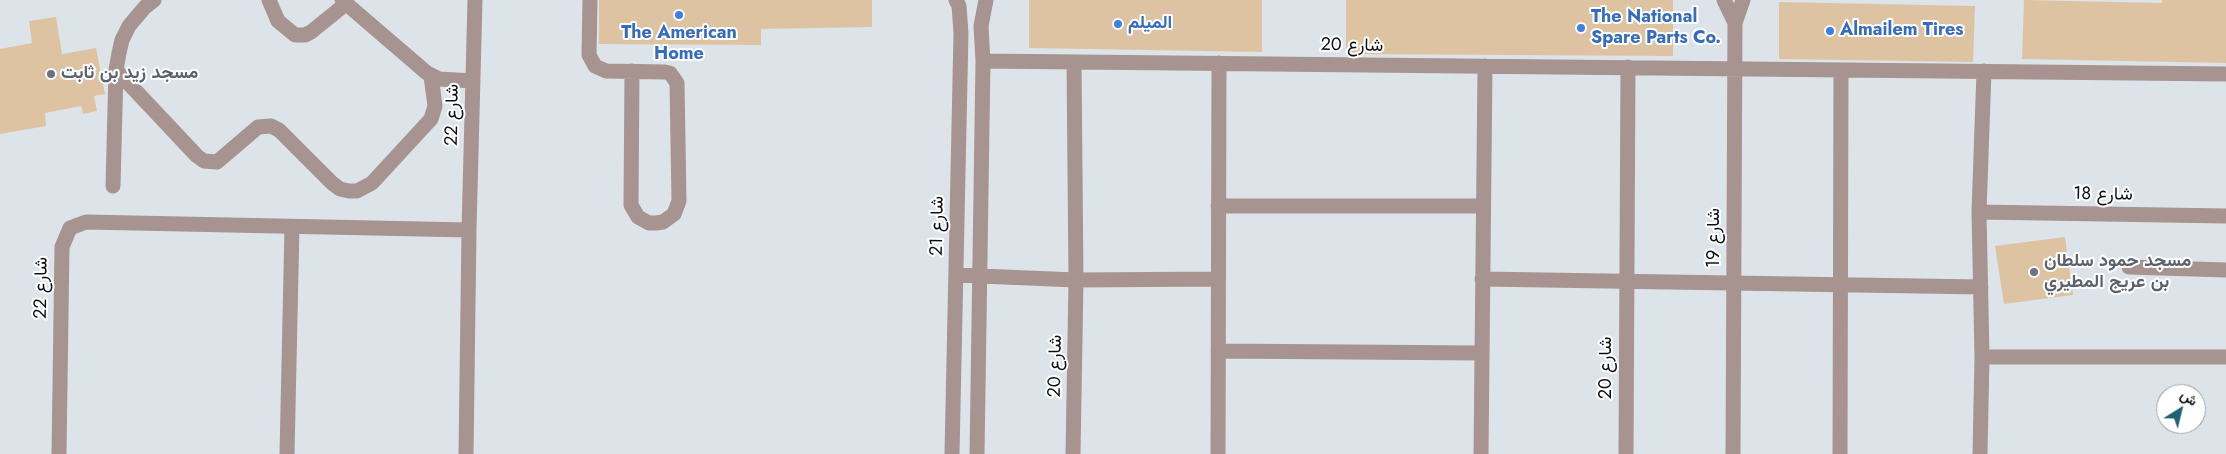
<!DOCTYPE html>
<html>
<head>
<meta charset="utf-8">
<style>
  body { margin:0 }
  #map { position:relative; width:2226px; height:454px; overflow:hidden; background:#dde4e9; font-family:Jost,Vazirmatn,sans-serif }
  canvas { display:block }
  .north { position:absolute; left:2156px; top:384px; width:50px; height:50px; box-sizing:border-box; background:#fff; border:1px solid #9d9f9f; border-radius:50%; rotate:36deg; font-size:14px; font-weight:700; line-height:20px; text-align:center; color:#0b0e10 }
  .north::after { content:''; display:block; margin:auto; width:18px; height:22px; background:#1f6075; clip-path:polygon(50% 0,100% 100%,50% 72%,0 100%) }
</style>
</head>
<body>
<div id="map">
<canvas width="2226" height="454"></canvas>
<div class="north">ش</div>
</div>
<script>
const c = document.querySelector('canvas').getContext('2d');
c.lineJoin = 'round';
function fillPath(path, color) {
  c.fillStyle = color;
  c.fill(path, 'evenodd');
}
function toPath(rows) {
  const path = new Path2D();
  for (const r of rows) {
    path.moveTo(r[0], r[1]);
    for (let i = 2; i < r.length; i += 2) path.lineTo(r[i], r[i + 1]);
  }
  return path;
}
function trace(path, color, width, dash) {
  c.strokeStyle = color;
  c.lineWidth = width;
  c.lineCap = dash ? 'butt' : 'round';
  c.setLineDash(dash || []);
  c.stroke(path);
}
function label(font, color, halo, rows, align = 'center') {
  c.font = font + ' Jost,Vazirmatn,sans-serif';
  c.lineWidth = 4;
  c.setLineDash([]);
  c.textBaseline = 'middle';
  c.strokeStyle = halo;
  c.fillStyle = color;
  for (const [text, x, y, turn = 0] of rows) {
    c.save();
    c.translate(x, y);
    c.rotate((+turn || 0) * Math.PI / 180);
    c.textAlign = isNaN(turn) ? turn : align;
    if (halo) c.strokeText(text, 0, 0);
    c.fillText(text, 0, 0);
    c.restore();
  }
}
fillPath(toPath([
  [599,0,872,0,872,27,761,29,761,45,599,44],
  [1029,0,1262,0,1262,52,1029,48],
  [1346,0,1673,0,1673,56,1346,54],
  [2024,0,2162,3,2162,0,2226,0,2226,63,2022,59],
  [1779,2,1975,6,1973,62,1779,59],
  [56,17,62,54,96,48,105,94,94,96,97,111,83,114,81,106,45,113,46,126,0,134,0,49,32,43,29,21],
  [2065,237,2073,295,2004,304,1995,246]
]), '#dec3a2');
trace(toPath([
  [269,0,278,21,295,35,305,35,311,32,347,3],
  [342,0,427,73,439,79,473,81],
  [590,0,589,55,595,66,606,71,665,72,670,73,677,83,679,201,674,214,663,222,656,223,649,223,638,217,631,205,632,71],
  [1724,0,1735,23],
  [983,61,2226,74],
  [116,70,197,156,204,161,217,162,258,127,271,126,279,130,332,183,340,189,349,191,357,191,372,183,431,119,435,106,431,76],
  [113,186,116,70,119,53,122,40,129,26,145,7,154,0],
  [1218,206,1483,206],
  [1979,212,2226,216],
  [2129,267,2226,270],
  [956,275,1076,280,1218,279],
  [1482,279,1981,287],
  [1218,351,1481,353],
  [1982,357,2226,357],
  [59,454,62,247,70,228,86,222,469,230],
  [287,454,292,227],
  [466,454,469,230,475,0],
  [952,454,961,33,959,6,956,0],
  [977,454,983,61,981,26,986,0],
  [1073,454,1076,280,1074,62],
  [1218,454,1219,63],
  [1481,454,1485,66],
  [1626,454,1628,67],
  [1733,454,1735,23,1743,0],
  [1840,454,1841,70],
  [1980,454,1982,357,1979,212,1984,71]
]), '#a79490', 15);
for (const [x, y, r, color] of [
  [679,15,5,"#3f7fe0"],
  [1118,24,5,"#3f7fe0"],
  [1581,28,5,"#3f7fe0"],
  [1830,31,5,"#3f7fe0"],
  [51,74,5,"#6b7280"],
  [2034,272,5,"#6b7280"]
]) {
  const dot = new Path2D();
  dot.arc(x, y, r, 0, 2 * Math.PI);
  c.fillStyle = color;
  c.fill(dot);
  trace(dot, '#fff', 2);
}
label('bold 18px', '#366cbe', '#fff', [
  ["The National",1591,18],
  ["Spare Parts Co.",1591,39],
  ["الميلم",1128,24],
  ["Almailem Tires",1840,31],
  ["The American",679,34,"center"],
  ["Home",679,55,"center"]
], 'left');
label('18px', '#0b0e10', '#fff', [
  ["شارع 20",1352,46,1],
  ["شارع 22",453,115,-89],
  ["شارع 18",2103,195,1],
  ["شارع 21",938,226,-89],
  ["شارع 19",1715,238,-90],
  ["شارع 22",42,288,-89],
  ["شارع 20",1056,366,-89],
  ["شارع 20",1607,368,-90]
]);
label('bold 18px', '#5b616d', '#fff', [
  ["مسجد زيد بن ثابت",61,74],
  ["مسجد حمود سلطان",2044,262],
  ["بن عريج المطيري",2044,283]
], 'left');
</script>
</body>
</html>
